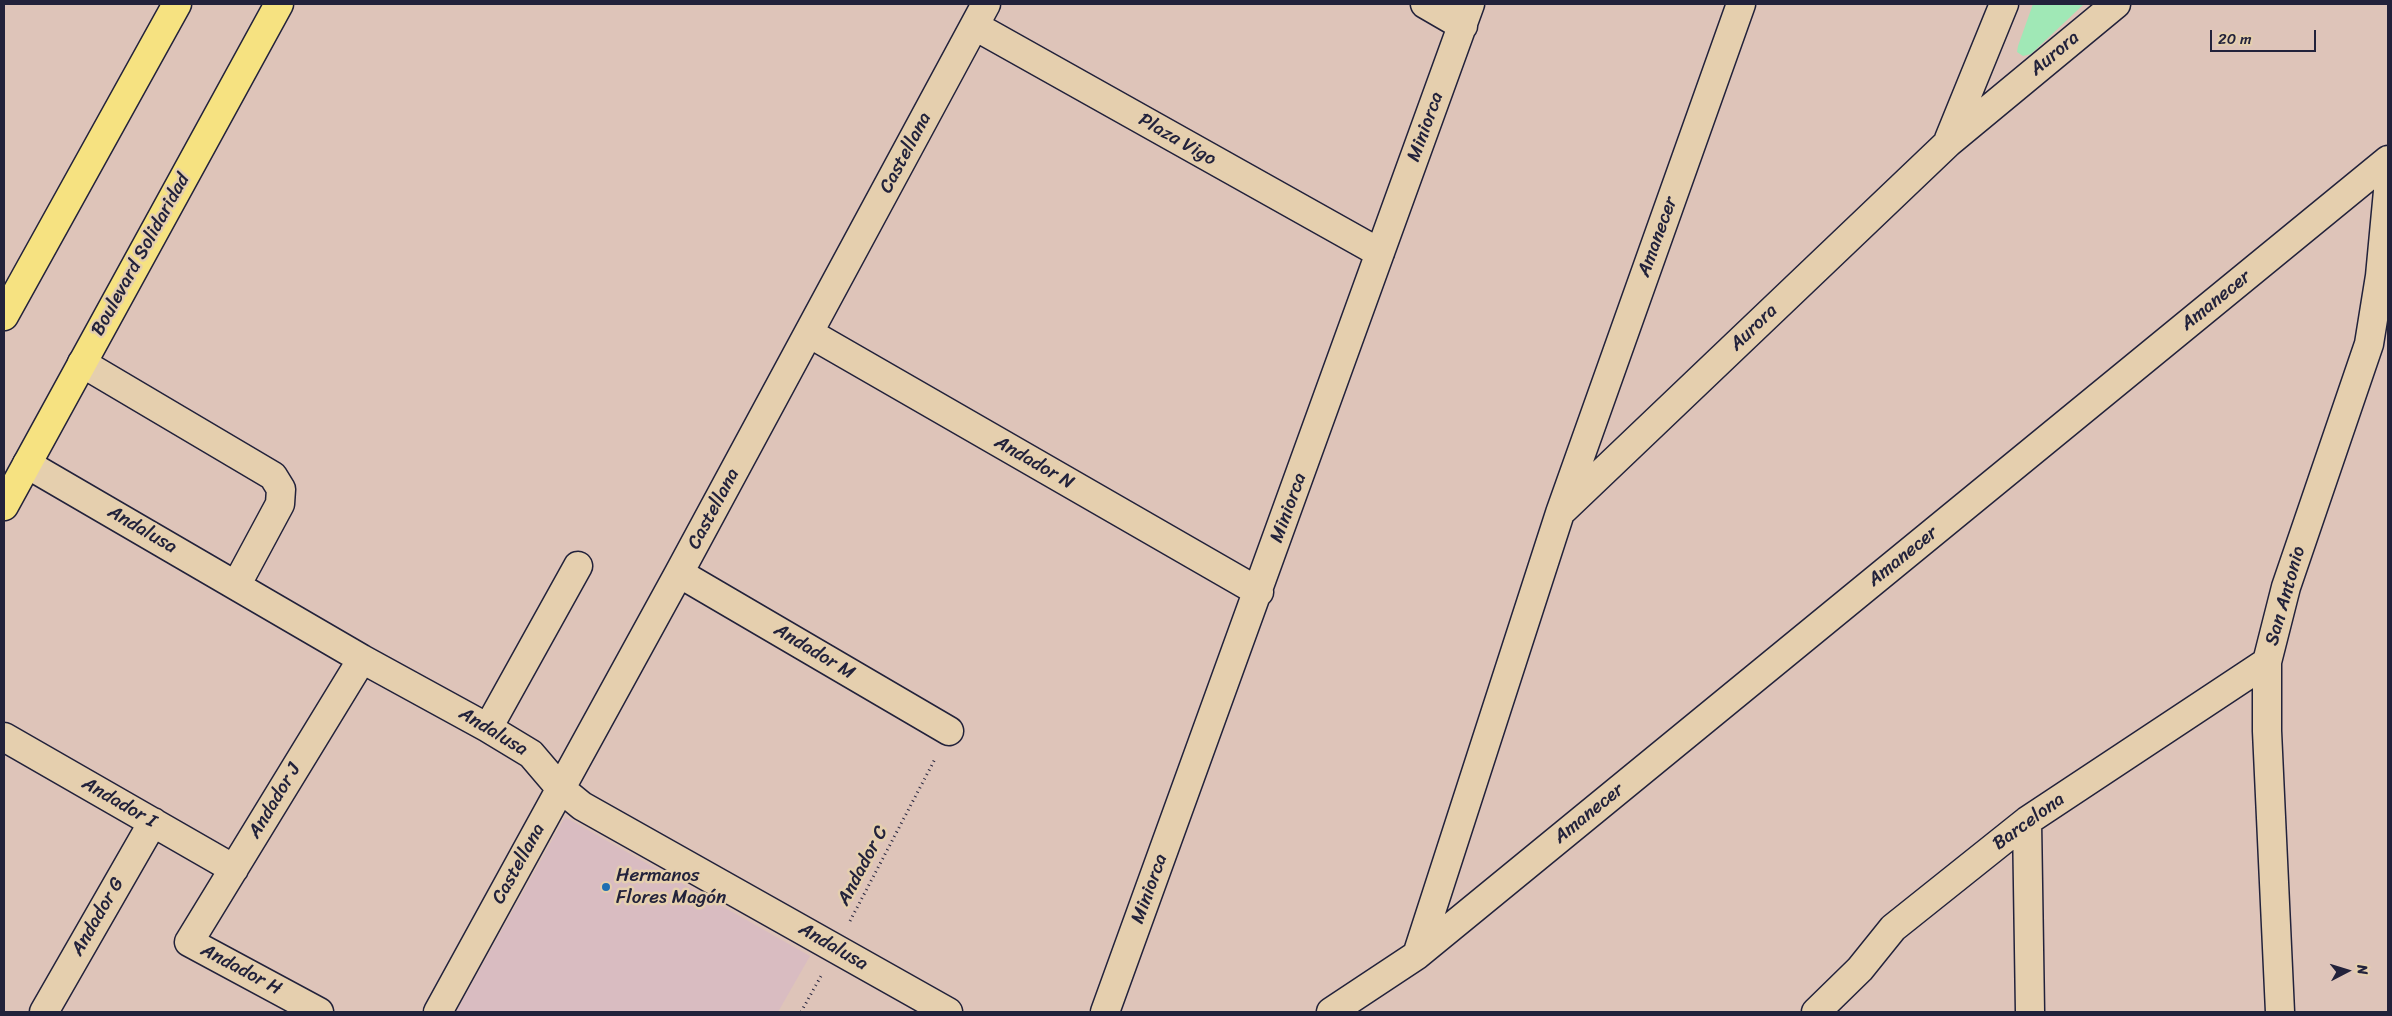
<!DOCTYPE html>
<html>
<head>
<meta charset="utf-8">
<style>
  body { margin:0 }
  #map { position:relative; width:2392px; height:1016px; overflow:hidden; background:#dec4b9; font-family:Sriracha,sans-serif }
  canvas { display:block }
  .frame { position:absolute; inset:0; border:5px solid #22223b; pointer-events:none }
  .north { position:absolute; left:2322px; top:946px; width:50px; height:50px; -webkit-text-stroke:4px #e5cfae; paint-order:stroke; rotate:85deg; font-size:14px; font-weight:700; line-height:20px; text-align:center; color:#22223b }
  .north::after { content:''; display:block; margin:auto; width:18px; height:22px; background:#22223b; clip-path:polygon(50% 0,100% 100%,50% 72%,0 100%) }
  .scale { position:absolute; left:2210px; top:30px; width:106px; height:22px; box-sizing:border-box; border:2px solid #22223b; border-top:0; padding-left:6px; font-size:15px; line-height:18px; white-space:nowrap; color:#22223b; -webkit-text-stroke:4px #e5cfae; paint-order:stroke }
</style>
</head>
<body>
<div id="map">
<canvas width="2392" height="1016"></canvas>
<div class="frame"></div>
<div class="north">N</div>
<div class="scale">20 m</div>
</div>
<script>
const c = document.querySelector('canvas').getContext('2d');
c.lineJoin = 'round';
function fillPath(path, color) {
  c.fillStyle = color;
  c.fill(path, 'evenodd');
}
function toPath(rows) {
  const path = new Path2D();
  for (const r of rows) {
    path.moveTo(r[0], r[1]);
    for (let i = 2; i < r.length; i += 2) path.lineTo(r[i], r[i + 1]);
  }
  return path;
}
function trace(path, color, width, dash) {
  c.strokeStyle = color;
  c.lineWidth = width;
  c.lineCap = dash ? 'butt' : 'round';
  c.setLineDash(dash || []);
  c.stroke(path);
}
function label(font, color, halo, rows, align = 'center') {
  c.font = font + ' Sriracha,sans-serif';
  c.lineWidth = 5;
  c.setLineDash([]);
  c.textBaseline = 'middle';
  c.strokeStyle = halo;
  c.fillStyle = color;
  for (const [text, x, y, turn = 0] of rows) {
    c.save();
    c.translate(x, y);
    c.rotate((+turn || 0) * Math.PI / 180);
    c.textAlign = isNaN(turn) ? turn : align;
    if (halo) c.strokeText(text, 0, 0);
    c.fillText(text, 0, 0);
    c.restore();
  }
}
fillPath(toPath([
  [565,817,810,956,778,1012,456,1012]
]), '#d9bcc1');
fillPath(toPath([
  [2033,4,2084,4,2031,54,2023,56,2017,52,2018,46]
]), '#a0e8b6');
const minor = toPath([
  [1425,4,1463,26],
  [975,26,1380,253],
  [1949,139,2004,4],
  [809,333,1259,592],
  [82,363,273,476,281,489,280,504,237,584],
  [27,464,362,659,488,728,531,754,560,788,582,806,948,1012],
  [1564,509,1948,143,2116,4],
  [679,573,949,731],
  [488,728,578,566],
  [4,737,234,869],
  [2027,821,2030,1012],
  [1417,955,1560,513,1741,4],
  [44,1012,153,822],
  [319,1012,189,942,362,659],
  [438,1012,679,573,986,4],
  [1105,1012,1470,4],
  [1331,1012,1417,955,2388,160],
  [1816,1012,1860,969,1893,928,2027,821,2267,662],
  [2280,1012,2267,731,2267,662,2286,587,2369,344,2380,276,2388,191]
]);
const major = toPath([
  [4,316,177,4],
  [4,506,279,4]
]);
trace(minor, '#22223b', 31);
trace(major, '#22223b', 31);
trace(toPath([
  [850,921,935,759],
  [801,1012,821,976]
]), '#22223b', 3, [1, 4]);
trace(minor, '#e5cfae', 28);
trace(major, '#f6e281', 28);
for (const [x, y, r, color] of [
  [606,887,5,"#1f6fb2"]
]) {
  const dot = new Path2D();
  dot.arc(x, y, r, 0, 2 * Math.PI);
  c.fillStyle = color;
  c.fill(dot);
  trace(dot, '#e5cfae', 2);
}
label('19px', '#22223b', '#e5cfae', [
  ["Aurora",2055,54,-40],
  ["Miniorca",1426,127,-70],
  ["Plaza Vigo",1177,140,30],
  ["Castellana",906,153,-62],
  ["Amanecer",1658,237,-70],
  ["Boulevard Solidaridad",141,255,-61],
  ["Amanecer",2216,301,-39],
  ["Aurora",1754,328,-44],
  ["Andador N",1034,463,30],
  ["Miniorca",1289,508,-70],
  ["Castellana",714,509,-62],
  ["Andalusa",142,530,30],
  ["Amanecer",1903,557,-39],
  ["San Antonio",2286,596,-74],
  ["Andador M",814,652,31],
  ["Andalusa",493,732,31],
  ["Andador J",275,801,-59],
  ["Andador I",119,803,30],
  ["Amanecer",1589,814,-39],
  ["Barcelona",2029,822,-36],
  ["Castellana",519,864,-61],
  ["Andador C",863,866,-62],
  ["Miniorca",1150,889,-70],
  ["Andador G",98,917,-60],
  ["Andalusa",833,947,30],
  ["Andador H",241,970,28]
]);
label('19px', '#22223b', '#e5cfae', [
  ["Hermanos",616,876],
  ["Flores Magón",616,898]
], 'left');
</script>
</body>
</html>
